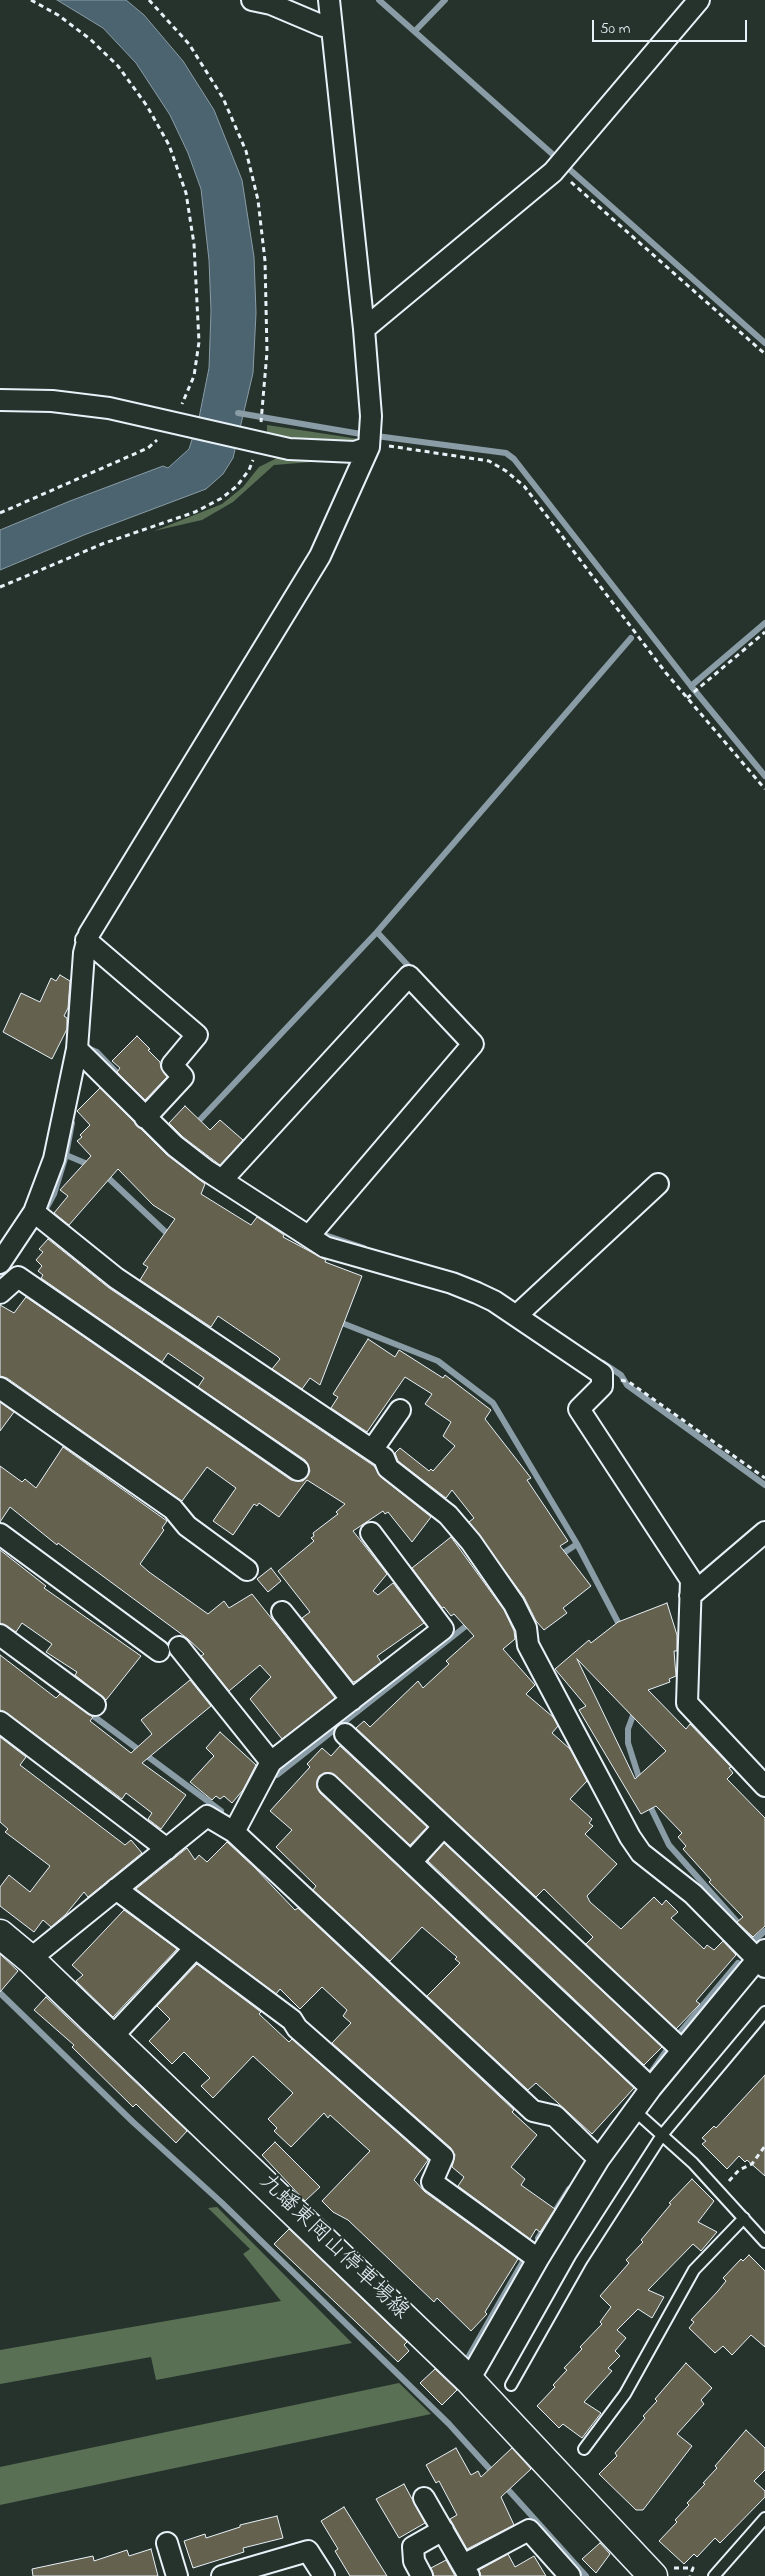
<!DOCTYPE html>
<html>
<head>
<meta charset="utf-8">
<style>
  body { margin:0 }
  #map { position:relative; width:765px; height:2576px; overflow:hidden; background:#26332d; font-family:"Indie Flower",sans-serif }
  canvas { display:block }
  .scale { position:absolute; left:592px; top:20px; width:155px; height:22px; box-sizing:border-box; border:2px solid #e8f1f8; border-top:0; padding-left:6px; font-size:15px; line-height:18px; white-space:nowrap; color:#e8f1f8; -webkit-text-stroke:4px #26332d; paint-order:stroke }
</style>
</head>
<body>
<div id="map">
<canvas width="765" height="2576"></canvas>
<div class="scale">50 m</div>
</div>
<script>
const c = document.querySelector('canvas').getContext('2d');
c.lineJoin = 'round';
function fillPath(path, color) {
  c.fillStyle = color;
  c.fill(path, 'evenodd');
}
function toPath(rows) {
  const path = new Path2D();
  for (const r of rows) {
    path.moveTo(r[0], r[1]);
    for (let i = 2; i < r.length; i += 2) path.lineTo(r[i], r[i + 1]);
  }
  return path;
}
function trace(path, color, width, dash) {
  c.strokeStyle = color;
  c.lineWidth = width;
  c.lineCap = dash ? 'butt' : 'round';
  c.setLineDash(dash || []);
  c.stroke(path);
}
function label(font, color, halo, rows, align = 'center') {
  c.font = font + ' "Indie Flower","Klee One",sans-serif';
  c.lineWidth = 4.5;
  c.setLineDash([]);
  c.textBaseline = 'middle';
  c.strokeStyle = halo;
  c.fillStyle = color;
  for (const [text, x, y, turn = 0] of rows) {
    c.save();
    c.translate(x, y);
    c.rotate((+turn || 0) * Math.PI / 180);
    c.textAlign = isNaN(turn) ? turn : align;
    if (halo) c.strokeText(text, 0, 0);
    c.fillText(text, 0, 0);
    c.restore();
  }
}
fillPath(toPath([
  [267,425,359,439,357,445,271,440,267,433],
  [290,456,350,459,274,465,233,502,202,520,154,531,222,504,243,487,259,467,277,458],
  [217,2207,352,2343,156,2380,151,2357,0,2384,0,2350,281,2301,243,2254,250,2249,208,2208],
  [399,2383,431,2414,0,2505,0,2467]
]), '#597054');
const water = toPath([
  [57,0,126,0,144,15,183,61,214,110,242,180,254,257,256,313,253,373,233,458,223,474,206,489,84,535,0,570,0,530,70,501,163,466,168,468,189,449,199,418,209,368,211,311,209,260,201,189,188,153,170,115,136,63,103,28,57,0]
]);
fillPath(water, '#4b646f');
trace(water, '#8a9ca6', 1);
trace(toPath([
  [379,0,765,343],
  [415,31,445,0],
  [238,413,361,434,506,453,514,459,691,686,765,776],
  [691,686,765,623],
  [377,932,414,972],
  [85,1047,97,1052,148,1105],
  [195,1125,377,932,631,638],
  [66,1155,72,1123],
  [103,1173,172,1238],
  [42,1216,54,1194,66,1155,92,1166],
  [322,1234,364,1248],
  [0,1277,8,1266],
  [337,1321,438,1361,493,1403,577,1544,621,1628],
  [603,1363,621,1375,627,1385,765,1485],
  [559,1556,577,1544],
  [84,1709,221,1811],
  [635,1710,628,1729,628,1743,641,1784],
  [277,1775,471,1622],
  [648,1802,669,1845,762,1950],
  [751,1943,765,1931],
  [0,1993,133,2122,222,2203,449,2424,495,2475],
  [677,2036,738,1963],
  [652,2071,666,2051],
  [538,2238,569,2189],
  [469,2356,525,2258],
  [503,2484,586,2576]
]), '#8a9ca6', 6);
const building = toPath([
  [60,975,70,981,68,1008,64,1016,67,1018,67,1029,52,1059,3,1032,21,993,40,1002,51,978,56,981,60,975],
  [137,1036,150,1049,148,1050,160,1062,161,1068,167,1077,145,1100,117,1072,120,1068,112,1061,137,1036],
  [100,1088,167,1155,205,1184,201,1194,251,1225,257,1217,284,1235,283,1237,326,1260,325,1262,362,1276,320,1385,310,1378,302,1389,272,1369,280,1359,277,1356,218,1316,211,1327,140,1280,148,1267,143,1264,175,1219,153,1205,118,1169,69,1225,54,1213,68,1196,60,1190,91,1156,77,1141,82,1137,80,1135,90,1125,77,1111,100,1088],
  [185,1106,210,1130,220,1120,243,1140,220,1165,183,1137,169,1123,185,1106],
  [48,1239,109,1288,374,1466,381,1477,431,1517,412,1542,388,1512,385,1514,383,1511,353,1531,387,1574,373,1591,378,1595,393,1583,424,1623,377,1656,381,1662,356,1681,353,1682,302,1618,310,1612,278,1571,314,1541,311,1538,314,1536,313,1533,338,1514,336,1512,345,1504,307,1480,279,1517,259,1503,257,1506,254,1504,233,1535,213,1521,236,1488,207,1467,182,1501,7,1378,0,1376,0,1305,14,1313,26,1297,291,1480,303,1481,310,1471,305,1460,198,1387,204,1378,168,1353,162,1362,41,1278,43,1275,38,1271,42,1266,36,1260,43,1252,39,1249,48,1239],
  [368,1339,395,1357,399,1350,443,1378,445,1375,491,1410,485,1419,531,1478,527,1480,568,1541,560,1546,591,1586,563,1608,567,1613,544,1630,536,1621,524,1597,469,1522,474,1518,452,1490,446,1498,398,1461,395,1453,400,1448,429,1471,431,1469,433,1471,455,1446,443,1436,451,1422,425,1404,432,1394,405,1377,367,1432,331,1408,338,1397,333,1394,368,1339],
  [0,1402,14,1412,0,1431,0,1402],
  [63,1447,167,1521,162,1528,164,1530,140,1564,149,1572,208,1614,224,1601,229,1608,252,1594,335,1698,282,1739,250,1699,271,1677,260,1665,229,1691,201,1656,204,1654,188,1639,58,1543,57,1545,10,1507,0,1522,0,1466,22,1482,25,1479,36,1488,63,1447],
  [451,1537,504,1610,514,1631,515,1639,503,1649,535,1685,526,1694,553,1717,558,1726,552,1733,570,1749,587,1781,570,1799,592,1819,589,1823,593,1826,585,1834,617,1864,587,1896,590,1902,621,1929,654,1897,662,1905,666,1900,678,1912,671,1918,704,1949,707,1945,714,1950,723,1941,736,1955,696,2001,700,2004,676,2029,586,1944,593,1937,544,1889,536,1897,356,1728,364,1721,370,1727,418,1681,423,1688,449,1664,446,1661,474,1636,454,1614,451,1616,444,1607,442,1608,412,1568,451,1537],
  [0,1550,46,1586,44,1588,141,1656,106,1700,75,1675,77,1672,46,1652,52,1644,22,1623,16,1632,0,1623,0,1550],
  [271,1568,281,1581,268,1592,257,1579,271,1568],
  [667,1603,677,1635,677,1651,674,1651,676,1676,669,1679,670,1682,648,1690,686,1729,690,1724,731,1767,729,1768,733,1773,727,1779,765,1818,765,1926,753,1937,737,1922,743,1917,709,1882,711,1880,683,1849,686,1846,678,1837,682,1833,656,1806,641,1814,579,1710,586,1706,555,1669,589,1640,591,1643,618,1622,667,1603],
  [577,1659,666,1751,635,1779,597,1700,577,1659],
  [0,1655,56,1698,60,1694,93,1717,90,1721,131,1753,152,1734,141,1720,190,1680,211,1706,142,1763,186,1795,161,1829,148,1819,152,1813,126,1793,122,1799,7,1713,0,1710,0,1655],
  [220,1732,256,1765,243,1790,232,1803,224,1796,220,1799,216,1796,212,1800,190,1782,214,1756,206,1748,220,1732],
  [0,1737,26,1757,20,1765,125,1845,131,1840,142,1853,88,1897,84,1892,66,1914,51,1927,43,1920,34,1932,0,1906,0,1887,9,1875,30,1892,50,1866,5,1832,8,1829,0,1822,0,1737],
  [340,1746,427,1827,410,1845,331,1773,324,1773,319,1776,317,1787,320,1793,634,2088,592,2134,536,2083,528,2090,427,1996,460,1963,455,1959,457,1957,422,1927,390,1961,313,1890,316,1886,276,1847,292,1830,270,1811,310,1767,307,1764,322,1748,331,1756,340,1746],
  [227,1842,255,1868,295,1910,298,1908,514,2110,512,2112,537,2135,511,2167,525,2179,521,2185,555,2209,540,2232,536,2229,530,2239,458,2186,464,2177,452,2167,455,2155,451,2148,332,2043,351,2023,343,2016,347,2010,322,1987,300,2009,280,1989,276,1994,136,1889,187,1848,195,1860,199,1855,207,1862,227,1842],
  [444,1843,662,2047,644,2065,428,1861,444,1843],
  [124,1910,177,1949,113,2017,76,1981,83,1975,72,1965,124,1910],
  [0,1954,18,1971,0,1992,0,1954],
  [197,1964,261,2012,259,2014,289,2042,292,2039,428,2160,414,2180,425,2192,518,2259,485,2312,487,2314,471,2331,437,2298,434,2302,348,2220,333,2212,322,2201,370,2151,330,2115,328,2118,324,2113,291,2147,274,2131,277,2128,268,2119,293,2093,253,2056,213,2098,201,2086,210,2078,184,2052,172,2064,149,2041,170,2019,157,2006,197,1964],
  [46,1997,187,2131,176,2143,136,2104,133,2107,72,2047,74,2045,34,2010,46,1997],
  [765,2075,765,2176,747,2160,745,2162,739,2156,727,2169,702,2144,706,2141,702,2138,714,2126,716,2128,765,2075],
  [275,2142,320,2187,305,2201,262,2155,275,2142],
  [692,2179,714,2201,698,2222,717,2232,701,2251,693,2244,648,2290,664,2297,652,2318,638,2309,617,2330,626,2338,615,2351,620,2356,608,2368,612,2371,584,2402,601,2413,582,2438,563,2424,559,2428,537,2406,555,2387,553,2385,567,2370,564,2368,582,2349,580,2347,602,2324,600,2322,611,2307,600,2296,629,2263,626,2260,643,2242,641,2240,671,2204,669,2203,692,2179],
  [289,2229,407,2342,404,2345,409,2351,398,2362,274,2244,289,2229],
  [749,2255,765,2271,765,2347,751,2335,732,2355,723,2346,715,2353,689,2328,694,2322,691,2320,718,2291,726,2281,723,2278,741,2259,743,2261,749,2255],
  [686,2363,712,2388,701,2400,704,2404,677,2434,692,2446,643,2510,636,2510,599,2474,617,2456,615,2453,645,2418,643,2416,657,2401,655,2399,686,2363],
  [435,2369,457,2390,442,2405,420,2383,435,2369],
  [746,2430,765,2448,765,2470,754,2481,765,2491,765,2497,720,2543,715,2538,697,2557,694,2554,684,2564,659,2541,677,2522,675,2520,689,2505,687,2503,705,2484,703,2483,717,2468,715,2466,746,2430],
  [456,2448,471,2475,478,2471,481,2477,512,2448,531,2469,501,2497,514,2525,467,2549,450,2519,457,2515,439,2481,436,2483,426,2465,456,2448],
  [404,2484,425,2523,399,2538,376,2499,404,2484],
  [344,2507,387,2576,350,2576,335,2551,338,2549,321,2521,344,2507],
  [277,2516,283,2538,243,2548,244,2552,193,2568,184,2541,205,2534,206,2538,240,2527,240,2525,277,2516],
  [600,2543,610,2554,596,2573,582,2559,600,2543],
  [151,2549,158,2576,33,2576,32,2569,93,2556,94,2561,127,2550,129,2556,151,2549],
  [508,2554,515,2567,534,2556,546,2576,481,2576,479,2570,508,2554],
  [446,2560,455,2576,434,2576,431,2568,446,2560]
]);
fillPath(building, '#64614e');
trace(building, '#e8f1f8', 1);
const service = toPath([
  [635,2111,693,2163,765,2242],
  [511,2385,581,2261,662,2135,765,2012],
  [584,2449,625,2394,694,2270,744,2218],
  [714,2576,765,2518]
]);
const minor = toPath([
  [252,0,271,4,323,26,331,25],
  [364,329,553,172,699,0],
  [0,400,52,401,109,408,289,449,355,452,369,447],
  [86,940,197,1035,172,1065,183,1077,145,1118],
  [77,1049,175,1146,206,1170,325,1247,452,1283,477,1293,494,1301,602,1374,602,1386,579,1409,691,1580,687,1703,765,1786],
  [222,1180,409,976,473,1044,309,1236],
  [34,1212,116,1278,384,1458,388,1468,448,1515,471,1542,514,1604,526,1628,528,1645,630,1837,641,1853,693,1894,765,1967],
  [0,1263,34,1212,54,1159,77,1049,84,953,89,934,320,556,369,447,371,416,364,329,329,0],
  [0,1293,18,1277,298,1470],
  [516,1316,658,1184],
  [0,1388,173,1509,187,1526,247,1570],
  [372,1450,400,1410],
  [0,1534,159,1651],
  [690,1596,765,1532],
  [282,1612,352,1700],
  [0,1635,95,1705],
  [179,1647,271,1762],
  [0,1722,167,1849],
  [345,1734,682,2050],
  [328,1784,651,2088],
  [234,1832,271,1762,443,1629,371,1533],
  [411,1862,443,1827],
  [116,1889,292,2020,297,2028,443,2157,432,2182,538,2259],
  [30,1959,207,1816,234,1832,533,2111,555,2116,599,2159],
  [112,2037,195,1948],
  [469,2380,538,2259,599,2159,651,2088,765,1950],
  [424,2498,469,2576],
  [167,2543,177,2576],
  [463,2565,529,2530,570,2576],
  [222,2576,308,2551,324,2576],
  [422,2576,414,2561,413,2547,443,2530]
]);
const secondary = toPath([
  [0,1934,30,1959,469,2380,653,2576]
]);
trace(service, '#e8f1f8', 14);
trace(minor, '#e8f1f8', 24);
trace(secondary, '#e8f1f8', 31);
trace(toPath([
  [31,0,58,15,90,39,118,66,147,106,169,145,186,193,194,244,199,342,194,376,182,404],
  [149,0,189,44,223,98,246,151,258,200,265,261,267,352,261,422],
  [571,182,765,354],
  [389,446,489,461,506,471,524,486,666,673,765,789],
  [0,513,148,448,157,440],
  [0,587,102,544,195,512,222,498,237,486,249,470,253,460],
  [687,698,765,632],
  [621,1380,629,1382,765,1478],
  [729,2181,739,2170,752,2164,765,2146],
  [674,2568,693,2568,690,2576]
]), '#e8f1f8', 3, [5, 4]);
trace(service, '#26332d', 10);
trace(minor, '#26332d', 20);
trace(secondary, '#26332d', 28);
label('22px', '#e8f1f8', '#26332d', [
  ["九蟠東岡山停車場線",333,2248,44]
]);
</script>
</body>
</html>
